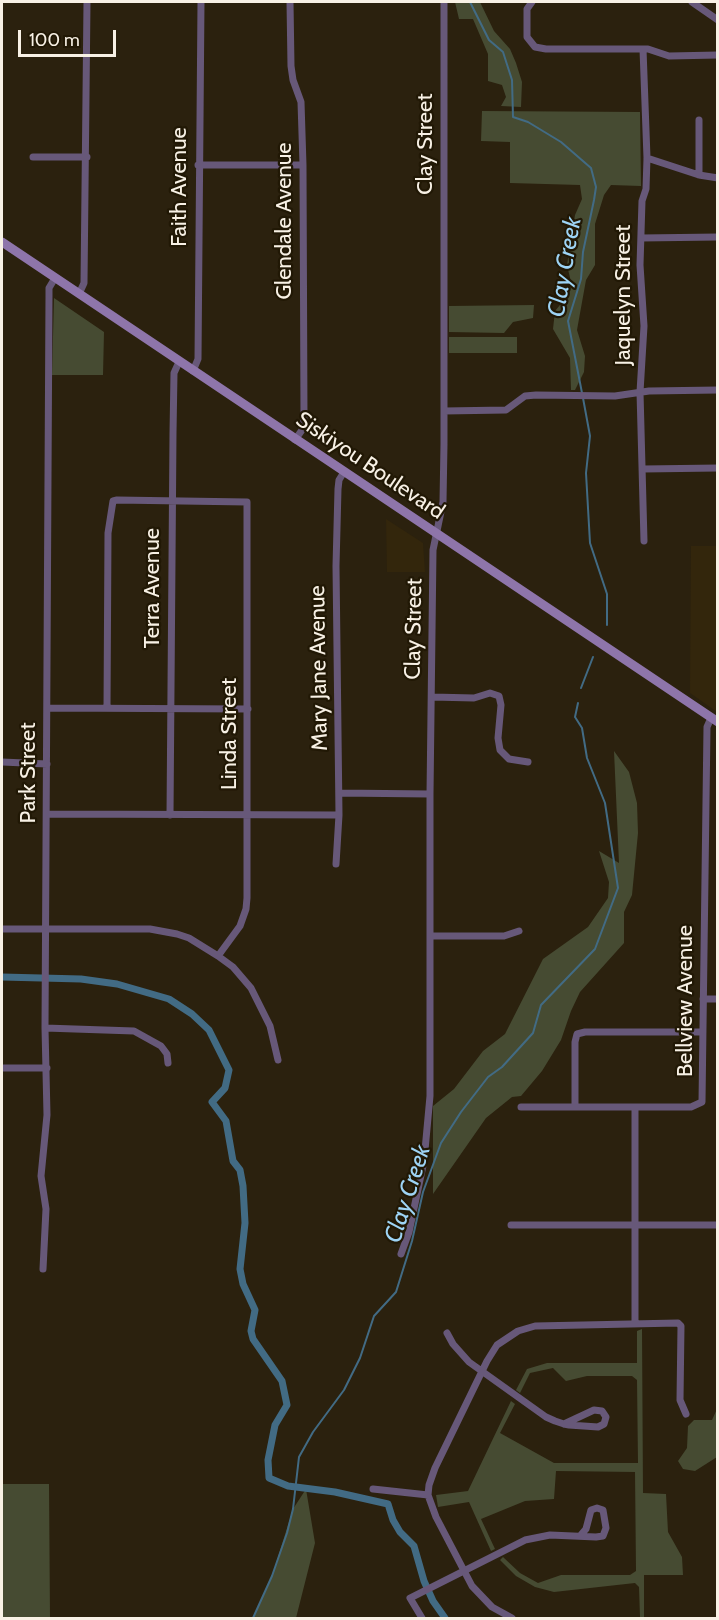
<!DOCTYPE html>
<html>
<head>
<meta charset="utf-8">
<style>
  body { margin:0 }
  #map { position:relative; width:719px; height:1620px; overflow:hidden; background:#2b210e; font-family:Cabin,sans-serif }
  canvas { display:block }
  .frame { position:absolute; inset:0; border:3px solid #f8f1e5; pointer-events:none }
  .scale { position:absolute; left:18px; top:30px; width:98px; height:27px; box-sizing:border-box; border:3px solid #f8f1e5; border-top:0; padding-left:8px; font-size:18px; line-height:21px; white-space:nowrap; color:#f8f1e5; -webkit-text-stroke:4px #211805; paint-order:stroke }
</style>
</head>
<body>
<div id="map">
<canvas width="719" height="1620"></canvas>
<div class="frame"></div>
<div class="scale">100 m</div>
</div>
<script>
const c = document.querySelector('canvas').getContext('2d');
c.lineJoin = 'round';
function fillPath(path, color) {
  c.fillStyle = color;
  c.fill(path, 'evenodd');
}
function toPath(rows) {
  const path = new Path2D();
  for (const r of rows) {
    path.moveTo(r[0], r[1]);
    for (let i = 2; i < r.length; i += 2) path.lineTo(r[i], r[i + 1]);
  }
  return path;
}
function trace(path, color, width, dash) {
  c.strokeStyle = color;
  c.lineWidth = width;
  c.lineCap = dash ? 'butt' : 'round';
  c.setLineDash(dash || []);
  c.stroke(path);
}
function label(font, color, halo, rows, align = 'center') {
  c.font = font + ' Cabin,sans-serif';
  c.lineWidth = 4.5;
  c.setLineDash([]);
  c.textBaseline = 'middle';
  c.strokeStyle = halo;
  c.fillStyle = color;
  for (const [text, x, y, turn = 0] of rows) {
    c.save();
    c.translate(x, y);
    c.rotate((+turn || 0) * Math.PI / 180);
    c.textAlign = isNaN(turn) ? turn : align;
    if (halo) c.strokeText(text, 0, 0);
    c.fillText(text, 0, 0);
    c.restore();
  }
}
fillPath(toPath([
  [386,519,423,543,425,572,387,572],
  [691,546,717,546,717,712,690,693]
]), '#33260c');
fillPath(toPath([
  [455,2,480,2,494,31,510,49,516,63,522,82,521,107,501,106,506,97,502,85,488,81,488,54,473,19,459,19],
  [482,111,640,112,641,186,611,185,604,195,595,224,595,265,586,280,577,330,585,356,584,372,575,390,571,390,570,358,553,329,555,311,569,294,571,282,567,265,575,215,582,199,580,185,510,183,510,142,481,141],
  [54,298,104,332,103,375,52,375],
  [534,305,533,318,513,322,504,333,449,332,449,306],
  [449,337,517,337,517,353,449,353],
  [614,751,629,772,637,803,638,833,632,895,624,912,624,943,580,992,571,1011,561,1040,542,1071,521,1096,512,1097,486,1118,433,1194,433,1106,454,1089,483,1051,505,1034,543,959,588,927,608,898,609,882,599,851,619,863],
  [642,1329,643,1493,666,1494,668,1532,682,1557,683,1575,644,1575,644,1617,640,1617,639,1587,635,1583,554,1592,535,1587,516,1576,500,1560,503,1557,520,1573,538,1583,561,1575,630,1575,636,1571,635,1472,556,1471,554,1499,525,1501,481,1519,495,1549,491,1551,469,1502,438,1507,436,1495,468,1491,511,1401,515,1404,500,1433,554,1463,638,1463,637,1380,632,1376,587,1376,566,1381,553,1368,530,1373,520,1393,516,1390,527,1369,547,1363,637,1363,637,1331],
  [717,1409,717,1457,695,1471,683,1469,678,1461,687,1448,688,1426,694,1420,712,1420],
  [2,1484,49,1484,50,1618,2,1618],
  [306,1489,315,1543,296,1618,253,1618,272,1576,293,1509]
]), '#464b32');
trace(toPath([
  [470,2,489,40,503,52,512,80,513,117,528,122,561,142,591,168,596,187,594,200,583,252,581,279,568,321,582,393],
  [583,398,590,436,586,473,590,543,607,594,607,625],
  [581,688,593,657],
  [253,1618,272,1576,287,1533,293,1509,299,1457,313,1432,344,1390,360,1358,374,1316,396,1292,412,1241,423,1192,441,1143,461,1112,488,1077,502,1067,533,1033,541,1005,595,949,618,888,605,803,587,758,582,728,575,717,578,703]
]), '#426b84', 2);
trace(toPath([
  [2,977,81,979,117,984,169,999,192,1014,209,1030,229,1070,225,1088,212,1102,226,1121,233,1161,240,1170,243,1186,245,1223,240,1269,243,1284,255,1310,251,1331,253,1339,282,1381,287,1405,275,1425,268,1460,269,1478,288,1486,335,1492,388,1504,393,1520,400,1532,414,1546,424,1581,433,1601,445,1618]
]), '#426b84', 7);
trace(toPath([
  [290,2,291,66,293,80,301,102,303,165,304,418,302,430,295,440],
  [532,2,527,9,527,37,535,47,546,49,648,49,669,56,718,55],
  [692,2,718,20],
  [643,49,647,158,646,189,642,201,640,265,644,326,640,392,644,541],
  [699,120,699,175],
  [33,157,87,157],
  [647,158,699,175,718,178],
  [198,165,303,165],
  [641,238,718,237],
  [79,294,84,283,87,2],
  [193,371,198,359,201,2],
  [444,411,506,410,525,396,536,395,615,396,649,391,718,390],
  [643,469,718,468],
  [432,697,474,698,490,693,499,696,501,705,498,738,500,750,509,759,528,762],
  [47,708,248,709],
  [107,708,108,533,113,501,117,500,247,502,247,898,246,909,240,926,218,956],
  [2,762,47,764],
  [339,793,430,794],
  [47,814,339,815],
  [170,815,173,433,174,373,179,362],
  [336,864,339,815,336,566,338,489,339,480,344,472],
  [2,929,150,929,177,934,189,938,218,956,233,967,251,988,270,1026,278,1060],
  [430,936,504,936,519,931],
  [703,999,718,999],
  [45,1028,134,1031,161,1046,167,1054,168,1063],
  [2,1068,47,1068],
  [521,1107,691,1107,702,1102,707,727,711,718],
  [575,1107,575,1042,577,1034,585,1032,703,1032],
  [635,1107,635,1323],
  [511,1225,718,1225],
  [401,1254,409,1232,424,1161,430,1096,430,794,433,550,443,502,444,444,444,2],
  [43,1269,46,1209,41,1176,47,1115,45,1028,49,295,49,288,55,278],
  [447,1333,453,1344,469,1362,546,1417,555,1421,564,1424,569,1425,598,1427,604,1424,606,1417,602,1411,594,1410,564,1424],
  [373,1489,428,1495],
  [422,1618,410,1598,525,1540,550,1535,596,1537,603,1536,606,1528,603,1510,597,1508,591,1510,586,1529,580,1536],
  [512,1618,492,1607,472,1586,436,1517,428,1495,429,1485,435,1468,487,1361,497,1345,518,1331,535,1326,678,1323,681,1326,680,1400,686,1414]
]), '#675879', 7);
trace(toPath([
  [2,242,718,722]
]), '#8e75aa', 9);
label('22px', '#f8f1e5', '#211805', [
  ["Clay Street",426,144,-90],
  ["Faith Avenue",180,187,-90],
  ["Glendale Avenue",285,221,-90],
  ["Jaquelyn Street",624,295,-90],
  ["Siskiyou Boulevard",370,466,34],
  ["Terra Avenue",153,588,-90],
  ["Clay Street",414,629,-89],
  ["Mary Jane Avenue",319,668,-91],
  ["Linda Street",230,734,-90],
  ["Park Street",29,773,-90],
  ["Bellview Avenue",686,1001,-90]
]);
label('italic 24px', '#9ed4f5', '#211805', [
  ["Clay Creek",565,267,-80],
  ["Clay Creek",408,1194,-72]
]);
</script>
</body>
</html>
